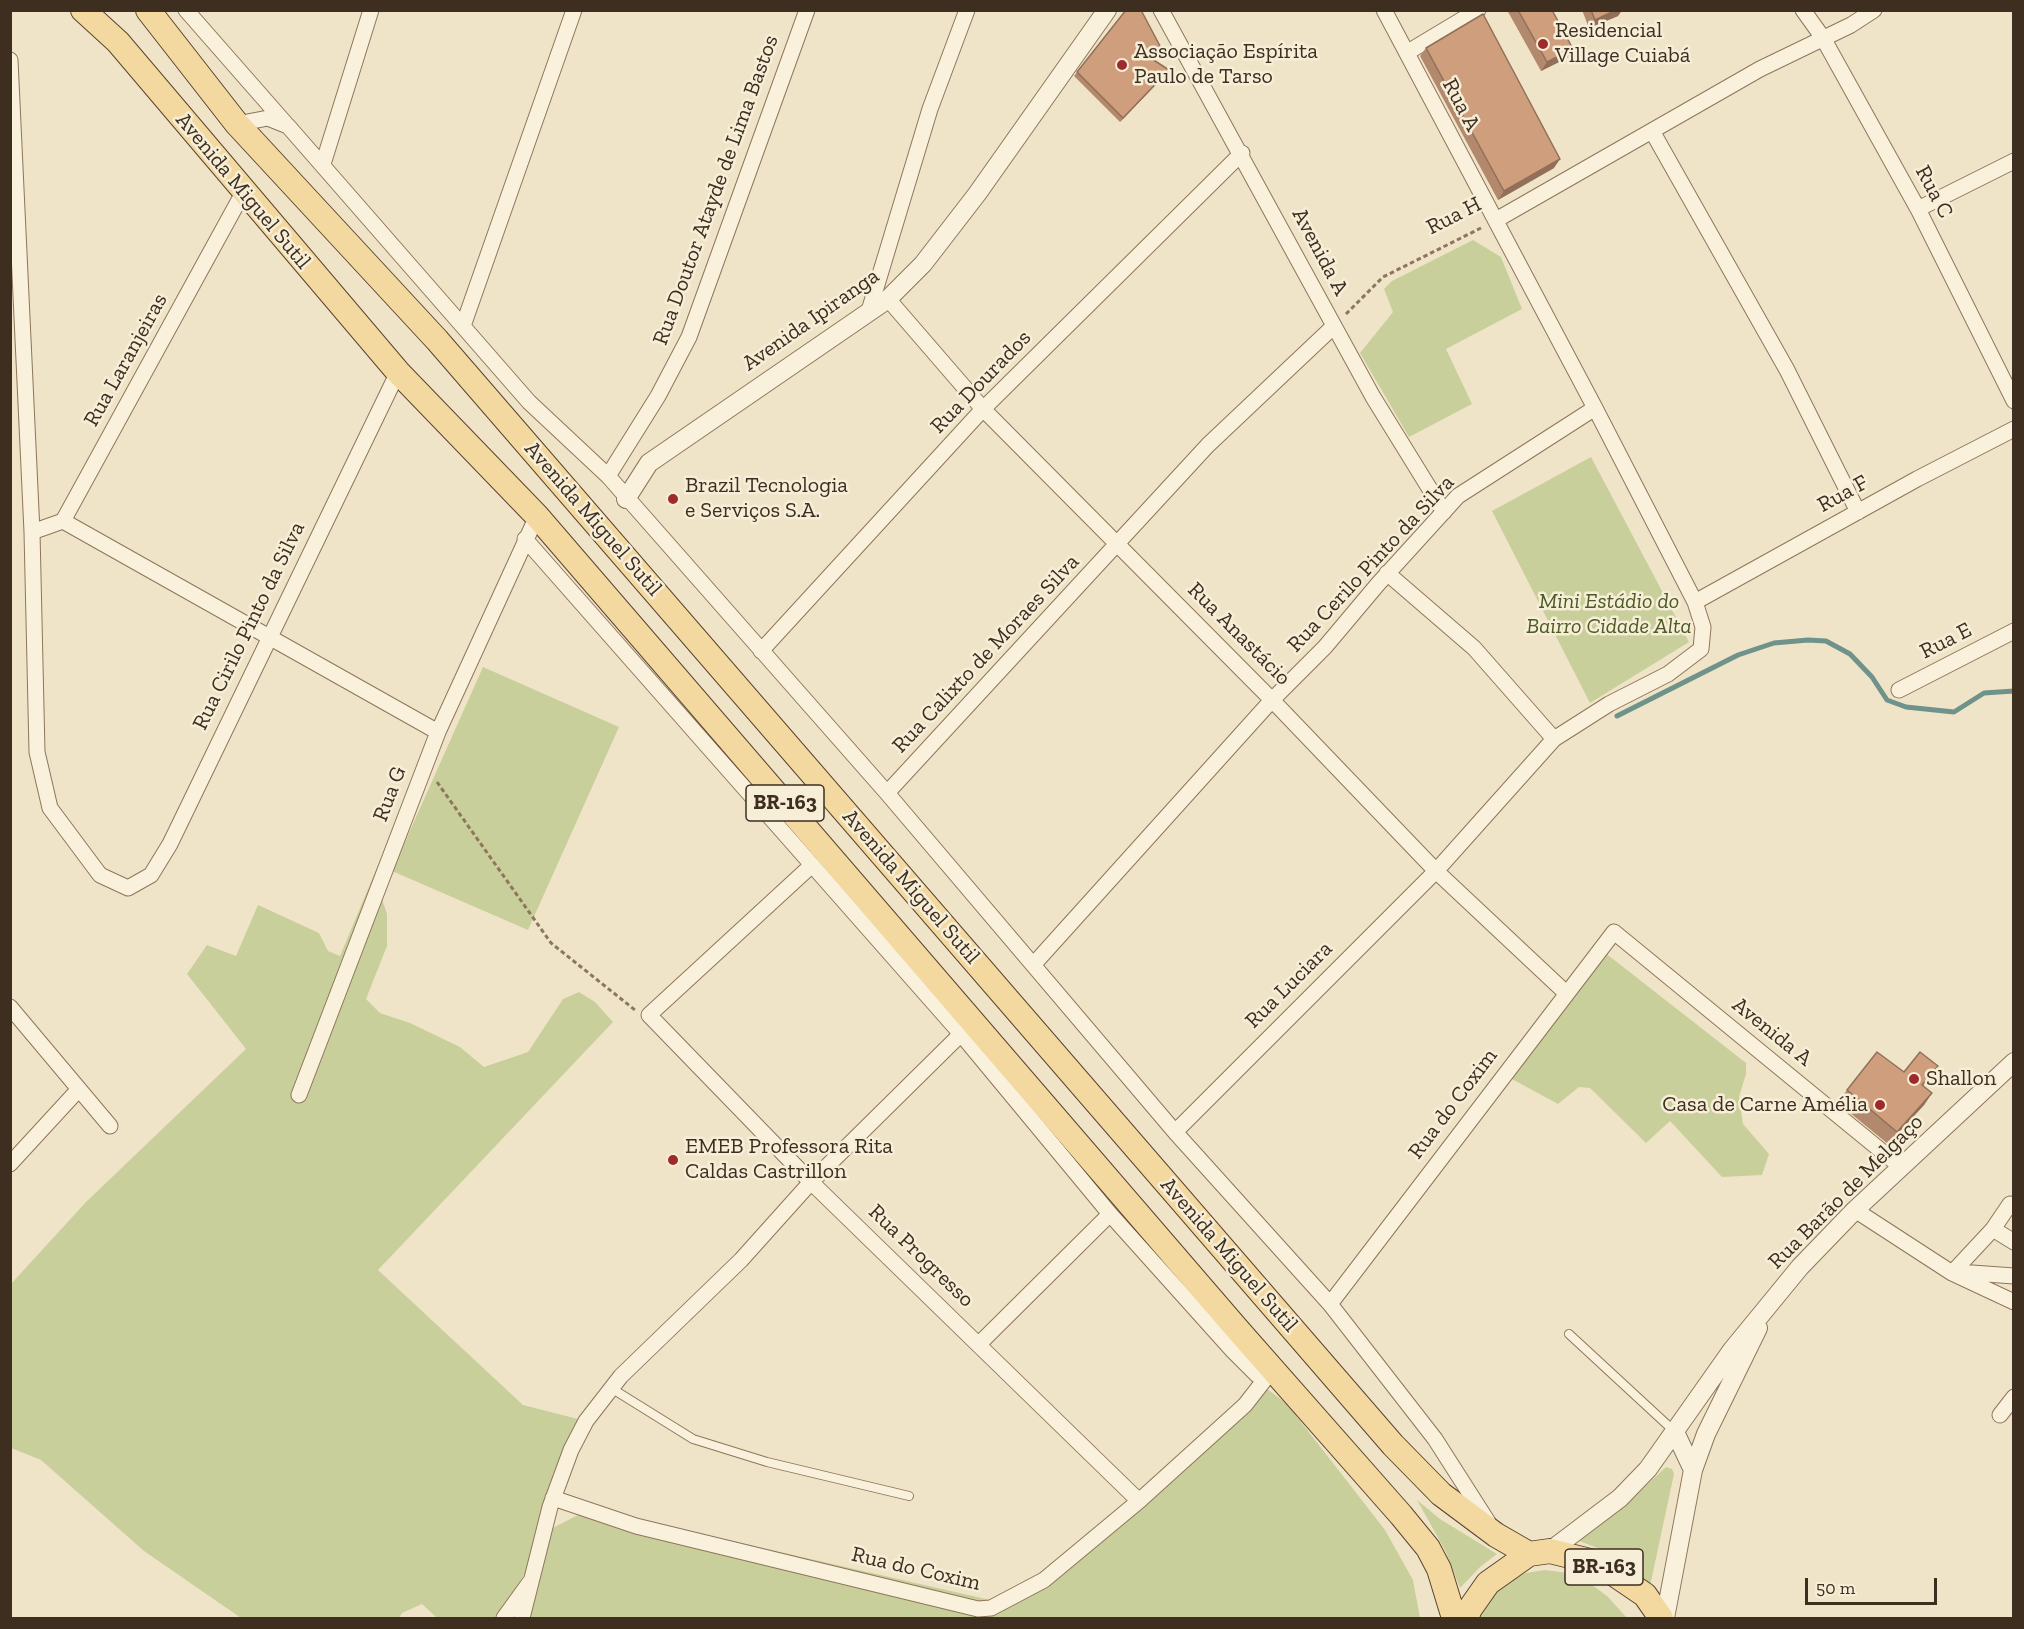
<!DOCTYPE html>
<html>
<head>
<meta charset="utf-8">
<style>
  body { margin:0 }
  #map { position:relative; width:2024px; height:1629px; overflow:hidden; background:#f0e4c8; font-family:"Zilla Slab",serif }
  canvas { display:block }
  .frame { position:absolute; inset:0; border:12px solid #3d2e20; pointer-events:none }
  .scale { position:absolute; left:1805px; top:1578px; width:132px; height:27px; box-sizing:border-box; border:3px solid #3d2e20; border-top:0; padding-left:8px; font-size:18px; line-height:21px; white-space:nowrap; color:#3d2e20; -webkit-text-stroke:4px #f7eed8; paint-order:stroke }
</style>
</head>
<body>
<div id="map">
<canvas width="2024" height="1629"></canvas>
<div class="frame"></div>
<div class="scale">50 m</div>
</div>
<script>
const c = document.querySelector('canvas').getContext('2d');
c.lineJoin = 'round';
function fillPath(path, color) {
  c.fillStyle = color;
  c.fill(path, 'evenodd');
}
function toPath(rows) {
  const path = new Path2D();
  for (const r of rows) {
    path.moveTo(r[0], r[1]);
    for (let i = 2; i < r.length; i += 2) path.lineTo(r[i], r[i + 1]);
  }
  return path;
}
function trace(path, color, width, dash) {
  c.strokeStyle = color;
  c.lineWidth = width;
  c.lineCap = dash ? 'butt' : 'round';
  c.setLineDash(dash || []);
  c.stroke(path);
}
function label(font, color, halo, rows, align = 'center') {
  c.font = font + ' "Zilla Slab",serif';
  c.lineWidth = 5;
  c.setLineDash([]);
  c.textBaseline = 'middle';
  c.strokeStyle = halo;
  c.fillStyle = color;
  for (const [text, x, y, turn = 0] of rows) {
    c.save();
    c.translate(x, y);
    c.rotate((+turn || 0) * Math.PI / 180);
    c.textAlign = isNaN(turn) ? turn : align;
    if (halo) c.strokeText(text, 0, 0);
    c.fillText(text, 0, 0);
    c.restore();
  }
}
fillPath(toPath([
  [1473,240,1501,257,1522,309,1446,349,1472,404,1409,437,1360,353,1393,312,1384,289,1392,281],
  [1591,457,1689,642,1590,703,1492,511],
  [483,667,619,727,528,930,392,871],
  [378,865,388,875,380,893,387,914,387,946,366,999,380,1013,410,1023,460,1047,484,1067,528,1052,563,999,579,992,595,1002,613,1022,378,1270,523,1405,582,1420,537,1536,580,1514,614,1514,1012,1605,1266,1388,1287,1404,1385,1530,1413,1580,1420,1618,527,1618,532,1561,498,1618,437,1618,422,1604,402,1613,399,1618,241,1618,144,1551,41,1460,11,1448,10,1285,86,1202,246,1049,187,974,207,945,236,956,258,905,319,933,328,951,340,956],
  [1604,952,1746,1063,1746,1074,1739,1097,1743,1124,1769,1154,1762,1175,1722,1177,1670,1121,1646,1143,1590,1088,1579,1087,1558,1104,1510,1078],
  [1666,1467,1672,1469,1674,1474,1650,1586,1612,1554,1577,1540,1618,1512],
  [1417,1500,1440,1519,1497,1554,1480,1567,1460,1588,1446,1552],
  [1545,1570,1568,1573,1588,1582,1607,1596,1627,1618,1473,1618,1482,1604,1506,1583,1526,1573]
]), '#c9cf9b');
trace(toPath([
  [1617,716,1738,655,1774,643,1808,640,1826,641,1850,654,1872,677,1887,700,1906,707,1954,712,1984,693,2014,691]
]), '#6f938a', 5);
const service = toPath([
  [1569,1334,1674,1431],
  [611,1388,693,1439,767,1462,909,1496]
]);
const minor = toPath([
  [186,10,286,124],
  [1161,10,1373,397,1444,512],
  [1384,10,1595,408,1695,602,1703,627,1701,649,1668,674,1609,704,1554,739],
  [1803,10,1823,38,1918,209,2014,401],
  [1408,52,1478,10],
  [10,60,32,532,37,752,50,808,100,875,128,888,151,875,170,844,398,372],
  [237,124,268,118,288,126,529,402,608,476,887,793,1175,1132,1330,1304,1435,1439,1488,1522],
  [1652,131,1787,370,1858,512],
  [323,164,371,10],
  [1918,209,2014,161],
  [1496,220,1760,69,1851,25,1874,10],
  [888,299,983,409,1272,700,1436,871,1566,993],
  [869,311,930,109,967,10],
  [463,326,574,10],
  [608,476,658,396,689,337,807,10],
  [63,521,438,732],
  [32,532,63,521,244,191],
  [525,539,961,1034,1110,1214,1233,1351,1257,1375,1266,1378,1279,1374],
  [1695,602,1917,479,2014,429],
  [761,651,983,409,1242,153],
  [1899,690,2014,631],
  [887,793,1208,445,1334,326],
  [812,865,649,1015,811,1182,1139,1501],
  [1034,964,1272,700,1325,647,1378,584,1458,496,1595,408],
  [10,1007,110,1126],
  [299,1095,438,732,537,516],
  [1175,1132,1436,871,1554,739,1474,648,1387,573],
  [10,1164,79,1089],
  [1855,1210,1952,1273,2014,1302],
  [1993,1229,2014,1242],
  [1958,1272,2014,1276],
  [1952,1273,1993,1229,2010,1204],
  [1330,1304,1614,932,1901,1167],
  [979,1344,1110,1214],
  [2000,1415,2014,1397],
  [553,1498,636,1526,978,1609,991,1608,1044,1580,1139,1501,1245,1405,1266,1378],
  [504,1618,530,1582],
  [522,1618,550,1507,571,1450,586,1421,621,1376,741,1260,811,1182,961,1034]
]);
const tertiary = toPath([
  [626,499,649,463,888,299,923,264,977,194,1107,10],
  [1675,1432,1693,1470],
  [1550,1551,1620,1498,1648,1469,1732,1350,1800,1267,1855,1210,2014,1062],
  [1665,1618,1693,1470,1706,1434,1758,1328]
]);
const primary = toPath([
  [83,10,118,42,398,372,537,516,1238,1330,1401,1515,1428,1548,1439,1569,1454,1618],
  [148,10,237,124,437,340,1393,1445,1441,1494,1496,1535,1529,1554],
  [1467,1618,1469,1610,1488,1583,1529,1554,1550,1551,1598,1563,1645,1595,1661,1618]
]);
trace(service, '#8d765c', 10);
trace(minor, '#8d765c', 17);
trace(tertiary, '#8d765c', 20);
trace(primary, '#5b4430', 26);
trace(toPath([
  [1346,314,1383,277,1481,228],
  [437,782,551,943,635,1010]
]), '#8d765c', 3, [4.5, 3]);
trace(service, '#faf1dc', 8);
trace(minor, '#faf1dc', 15);
trace(tertiary, '#faf1dc', 18);
trace(primary, '#f3d9a0', 24);
fillPath(toPath([
  [1126,10,1157,50,1150,58,1166,74,1120,122,1074,76],
  [1507,10,1552,10,1573,49,1567,58,1541,71],
  [1582,10,1622,10,1618,16,1589,28],
  [1426,48,1554,168,1498,200,1420,56],
  [1938,1066,1923,1086,1932,1093,1924,1105,1888,1144,1838,1103,1847,1090,1904,1072]
]), '#b2896c');
fillPath(toPath([
  [1616,10,1622,10,1618,16,1589,28,1595,20],
  [1573,49,1567,58,1541,71,1547,62],
  [1169,70,1166,74,1120,122,1123,118],
  [1560,159,1554,168,1498,200,1504,191],
  [1932,1093,1924,1105,1888,1144,1897,1132]
]), '#916f58');
const building = toPath([
  [1126,10,1141,10,1160,46,1149,57,1169,70,1123,118,1077,72,1126,10],
  [1518,10,1552,10,1573,49,1547,62,1518,10],
  [1591,10,1616,10,1595,20,1591,10],
  [1483,14,1560,159,1504,191,1426,48,1483,14],
  [1877,1052,1904,1072,1920,1052,1938,1066,1922,1085,1932,1093,1897,1132,1847,1090,1877,1052]
]);
fillPath(building, '#cf9f7d');
trace(building, '#916f58', 1.5);
for (const [x, y, r, color] of [
  [1543,44,6,"#9e2a2b"],
  [1122,65,6,"#9e2a2b"],
  [673,499,6,"#9e2a2b"],
  [1914,1079,6,"#9e2a2b"],
  [1880,1105,6,"#9e2a2b"],
  [673,1160,6,"#9e2a2b"]
]) {
  const dot = new Path2D();
  dot.arc(x, y, r, 0, 2 * Math.PI);
  c.fillStyle = color;
  c.fill(dot);
  trace(dot, '#f7eed8', 2);
}
for (const [x, y, w] of [
  [785,803,78],
  [1604,1567,78]
]) {
  const box = new Path2D();
  box.roundRect(x - w / 2, y - 18, w, 36, 4.5);
  c.fillStyle = '#f7eed8';
  c.fill(box);
  trace(box, '#3d2e20', 1.5);
}
label('bold 21px', '#3d2e20', null, [
  ["BR-163",785,803],
  ["BR-163",1604,1567]
]);
label('22px', '#3d2e20', '#f7eed8', [
  ["Residencial",1555,31],
  ["Village Cuiabá",1555,56],
  ["Associação Espírita",1134,52],
  ["Paulo de Tarso",1134,77],
  ["Brazil Tecnologia",685,486],
  ["e Serviços S.A.",685,511],
  ["Shallon",1926,1079],
  ["Casa de Carne Amélia",1868,1105,"right"],
  ["EMEB Professora Rita",685,1147],
  ["Caldas Castrillon",685,1172]
], 'left');
label('22px', '#3d2e20', '#f7eed8', [
  ["Rua A",1461,105,62],
  ["Rua Doutor Atayde de Lima Bastos",716,190,-70],
  ["Avenida Miguel Sutil",243,191,50],
  ["Rua C",1934,192,62],
  ["Rua H",1454,216,-27],
  ["Avenida A",1320,252,62],
  ["Avenida Ipiranga",811,320,-35],
  ["Rua Laranjeiras",126,360,-61],
  ["Rua Dourados",981,382,-46],
  ["Rua F",1843,494,-29],
  ["Avenida Miguel Sutil",593,519,49],
  ["Rua Cerilo Pinto da Silva",1371,564,-47],
  ["Rua Cirilo Pinto da Silva",249,626,-64],
  ["Rua Anastácio",1239,634,45],
  ["Rua E",1946,641,-27],
  ["Rua Calixto de Moraes Silva",986,654,-47],
  ["Rua G",390,794,-69],
  ["Avenida Miguel Sutil",911,887,49],
  ["Rua Luciara",1289,985,-45],
  ["Avenida A",1772,1032,39],
  ["Rua do Coxim",1453,1104,-53],
  ["Rua Barão de Melgaço",1846,1192,-45],
  ["Avenida Miguel Sutil",1229,1255,49],
  ["Rua Progresso",921,1256,44],
  ["Rua do Coxim",916,1569,13]
]);
label('italic 22px', '#4d5a26', '#f7eed8', [
  ["Mini Estádio do",1609,602],
  ["Bairro Cidade Alta",1609,627]
]);
</script>
</body>
</html>
